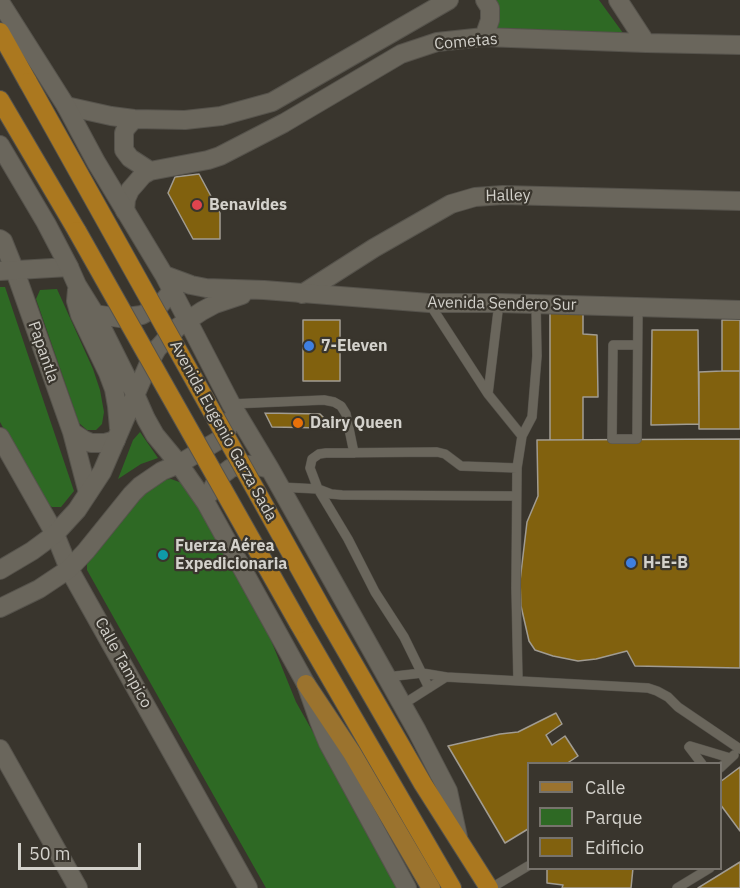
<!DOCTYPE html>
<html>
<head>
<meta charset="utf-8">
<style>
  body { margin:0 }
  #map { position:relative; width:740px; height:888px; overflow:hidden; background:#39352d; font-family:"IBM Plex Sans",sans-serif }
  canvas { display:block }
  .legend { position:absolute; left:527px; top:762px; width:195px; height:108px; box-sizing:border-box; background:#39352d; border:2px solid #77736c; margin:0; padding:8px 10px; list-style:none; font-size:18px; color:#d3d1cb }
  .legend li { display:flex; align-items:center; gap:12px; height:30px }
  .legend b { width:30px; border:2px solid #77736c }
  .scale { position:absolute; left:18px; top:843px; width:123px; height:27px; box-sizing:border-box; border:3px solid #d3d1cb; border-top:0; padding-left:8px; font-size:18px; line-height:21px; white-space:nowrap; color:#d3d1cb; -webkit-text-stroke:4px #39352d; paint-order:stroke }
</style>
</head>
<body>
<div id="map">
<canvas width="740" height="888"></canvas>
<ul class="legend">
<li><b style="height:8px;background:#9b732e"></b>Calle</li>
<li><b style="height:16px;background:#2e6924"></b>Parque</li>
<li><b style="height:16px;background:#81610e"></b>Edificio</li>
</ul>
<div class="scale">50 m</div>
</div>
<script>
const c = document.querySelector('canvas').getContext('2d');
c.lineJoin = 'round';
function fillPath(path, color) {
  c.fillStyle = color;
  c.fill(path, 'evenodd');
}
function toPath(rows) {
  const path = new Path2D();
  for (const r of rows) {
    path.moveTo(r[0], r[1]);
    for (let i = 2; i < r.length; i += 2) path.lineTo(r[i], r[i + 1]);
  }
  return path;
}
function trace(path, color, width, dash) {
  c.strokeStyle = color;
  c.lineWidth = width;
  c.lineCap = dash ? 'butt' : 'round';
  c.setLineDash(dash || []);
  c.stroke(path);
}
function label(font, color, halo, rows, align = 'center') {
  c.font = font + ' "IBM Plex Sans",sans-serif';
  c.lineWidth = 4.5;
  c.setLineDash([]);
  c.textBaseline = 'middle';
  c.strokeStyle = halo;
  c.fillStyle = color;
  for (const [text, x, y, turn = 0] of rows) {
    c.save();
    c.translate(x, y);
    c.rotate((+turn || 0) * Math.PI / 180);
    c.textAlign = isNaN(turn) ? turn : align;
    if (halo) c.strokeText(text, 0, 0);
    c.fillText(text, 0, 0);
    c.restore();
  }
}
fillPath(toPath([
  [492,0,599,0,623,33,497,28,498,21],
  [0,287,5,287,74,491,61,507,52,507,45,504,0,422],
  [57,289,93,369,100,390,104,412,102,424,96,430,87,430,79,423,36,299,40,290],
  [140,432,158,458,141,464,118,479,133,440],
  [171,479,182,483,195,494,249,586,296,702,401,888,266,888,197,766,87,570,87,561,155,481]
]), '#2e6924');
const building = toPath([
  [199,174,220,213,220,239,193,239,168,193,175,177,199,174],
  [583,310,583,334,597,335,598,397,583,397,583,440,550,440,550,311,583,310],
  [303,320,340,320,340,381,303,381,303,320],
  [722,320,740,320,740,371,722,371,722,320],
  [652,330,698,330,699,424,651,425,652,330],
  [722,371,740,371,740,429,699,429,699,372,722,371],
  [265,413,320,414,325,419,325,428,272,427,265,413],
  [740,439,740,668,635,666,627,651,596,659,578,661,553,656,535,650,529,641,521,606,520,581,527,522,538,496,537,440,740,439],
  [556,713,562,724,546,735,552,745,565,736,578,756,566,764,528,764,528,829,505,843,448,746,500,734,518,732,556,713],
  [740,767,740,831,720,804,720,782,740,767],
  [740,862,740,888,698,888,740,862],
  [547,868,633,868,631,888,562,888,563,885,547,883,547,868]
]);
fillPath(building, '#81610e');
trace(building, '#a19c92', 1.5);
const service = toPath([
  [429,303,488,394,522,436],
  [637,345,613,345,612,439,637,439,638,307],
  [488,394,499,303],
  [231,404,324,400,334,402,341,406,346,414,354,453],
  [280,487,318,489,331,494,342,495,516,496],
  [387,677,422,673,446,677,648,688,657,691,668,697,678,707,740,749],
  [518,681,516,588,517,468,522,436,532,417,537,356,536,305],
  [429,688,404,637,375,592,348,539,318,489,310,468,312,459,319,454,326,453,437,452,445,454,461,466,517,468],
  [402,705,446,677],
  [702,764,689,747,690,746,730,758],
  [720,768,734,755],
  [491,888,528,866],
  [677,888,710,868]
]);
const minor = toPath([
  [618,0,646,43],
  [484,37,490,20,490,8,485,0],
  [66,106,111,116,134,119,185,120,221,116,272,102,449,0],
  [134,119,126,128,124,133,124,150,130,158,150,171],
  [125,211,126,199,130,190,143,175,150,171,208,160,220,156,284,123,401,54,437,42,484,37,646,43,740,45],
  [0,239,3,241,15,271,72,432,88,493],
  [302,294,374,248,451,204,475,197,503,195,740,201],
  [72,432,84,440,91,443,105,443,116,440],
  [0,437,55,534,69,569,248,888],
  [0,749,78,888]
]);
const tertiary = toPath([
  [0,271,69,267]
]);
const secondary = toPath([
  [0,2,66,106,96,162,164,275,231,404,270,469,417,731,448,791,458,837],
  [0,145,46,223,69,267,77,285,95,314,135,394,146,419,155,435,179,464,206,503,306,684,319,721,328,743,407,888],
  [164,275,191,285,206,288,264,290,429,303,499,303,740,310],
  [77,290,76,301,80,315,108,373,114,389,117,406,119,428],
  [95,314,119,318,142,315,160,305,172,291],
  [210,493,218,478,231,468,247,465,255,465,270,469],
  [0,570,32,551,55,534,77,510,102,472,149,363,157,349,168,337,178,327,202,311,215,304,242,295],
  [0,608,39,589,69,569,86,551,132,494,140,486,162,471,179,464,219,440,227,430,231,420]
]);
const primary = toPath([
  [306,684,352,753,431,888]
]);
const trunk = toPath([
  [0,32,28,82],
  [0,100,77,231],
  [326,616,423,784,489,888],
  [299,624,452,888]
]);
trace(service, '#56534c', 10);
trace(minor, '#56534c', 20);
trace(tertiary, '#56534c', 20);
trace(secondary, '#56534c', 20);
trace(primary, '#56534c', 20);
trace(trunk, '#56534c', 20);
trace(service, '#6a665c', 9);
trace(minor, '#6a665c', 18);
trace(tertiary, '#6a665c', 18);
trace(secondary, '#6a665c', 18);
trace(primary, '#9b732e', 18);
trace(trunk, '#ab781f', 18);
const trunkBridge = toPath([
  [28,82,326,616],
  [77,231,299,624]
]);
trace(trunkBridge, '#56534c', 20, []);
trace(trunkBridge, '#ab781f', 18);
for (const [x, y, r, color] of [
  [197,205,6,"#e0444e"],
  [309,346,6,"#3f7fe0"],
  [298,423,6,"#e8710a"],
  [163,555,6,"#0f9aa8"],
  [631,563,6,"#3f7fe0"]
]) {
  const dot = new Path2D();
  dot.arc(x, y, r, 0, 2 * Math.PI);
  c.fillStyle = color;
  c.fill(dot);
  trace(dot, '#39352d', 2);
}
label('16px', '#d3d1cb', '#39352d', [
  ["Cometas",466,42,-5],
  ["Halley",508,196,-1],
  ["Avenida Sendero Sur",502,304,1],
  ["Papantla",43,352,71],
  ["Avenida Eugenio Garza Sada",223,431,61],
  ["Calle Tampico",123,663,61]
]);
label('bold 16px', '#d3d1cb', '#39352d', [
  ["Benavides",209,205],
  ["7-Eleven",321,346],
  ["Dairy Queen",310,423],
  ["Fuerza Aérea",175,546],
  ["Expedicionaria",175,564],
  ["H-E-B",643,563]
], 'left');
</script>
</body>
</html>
